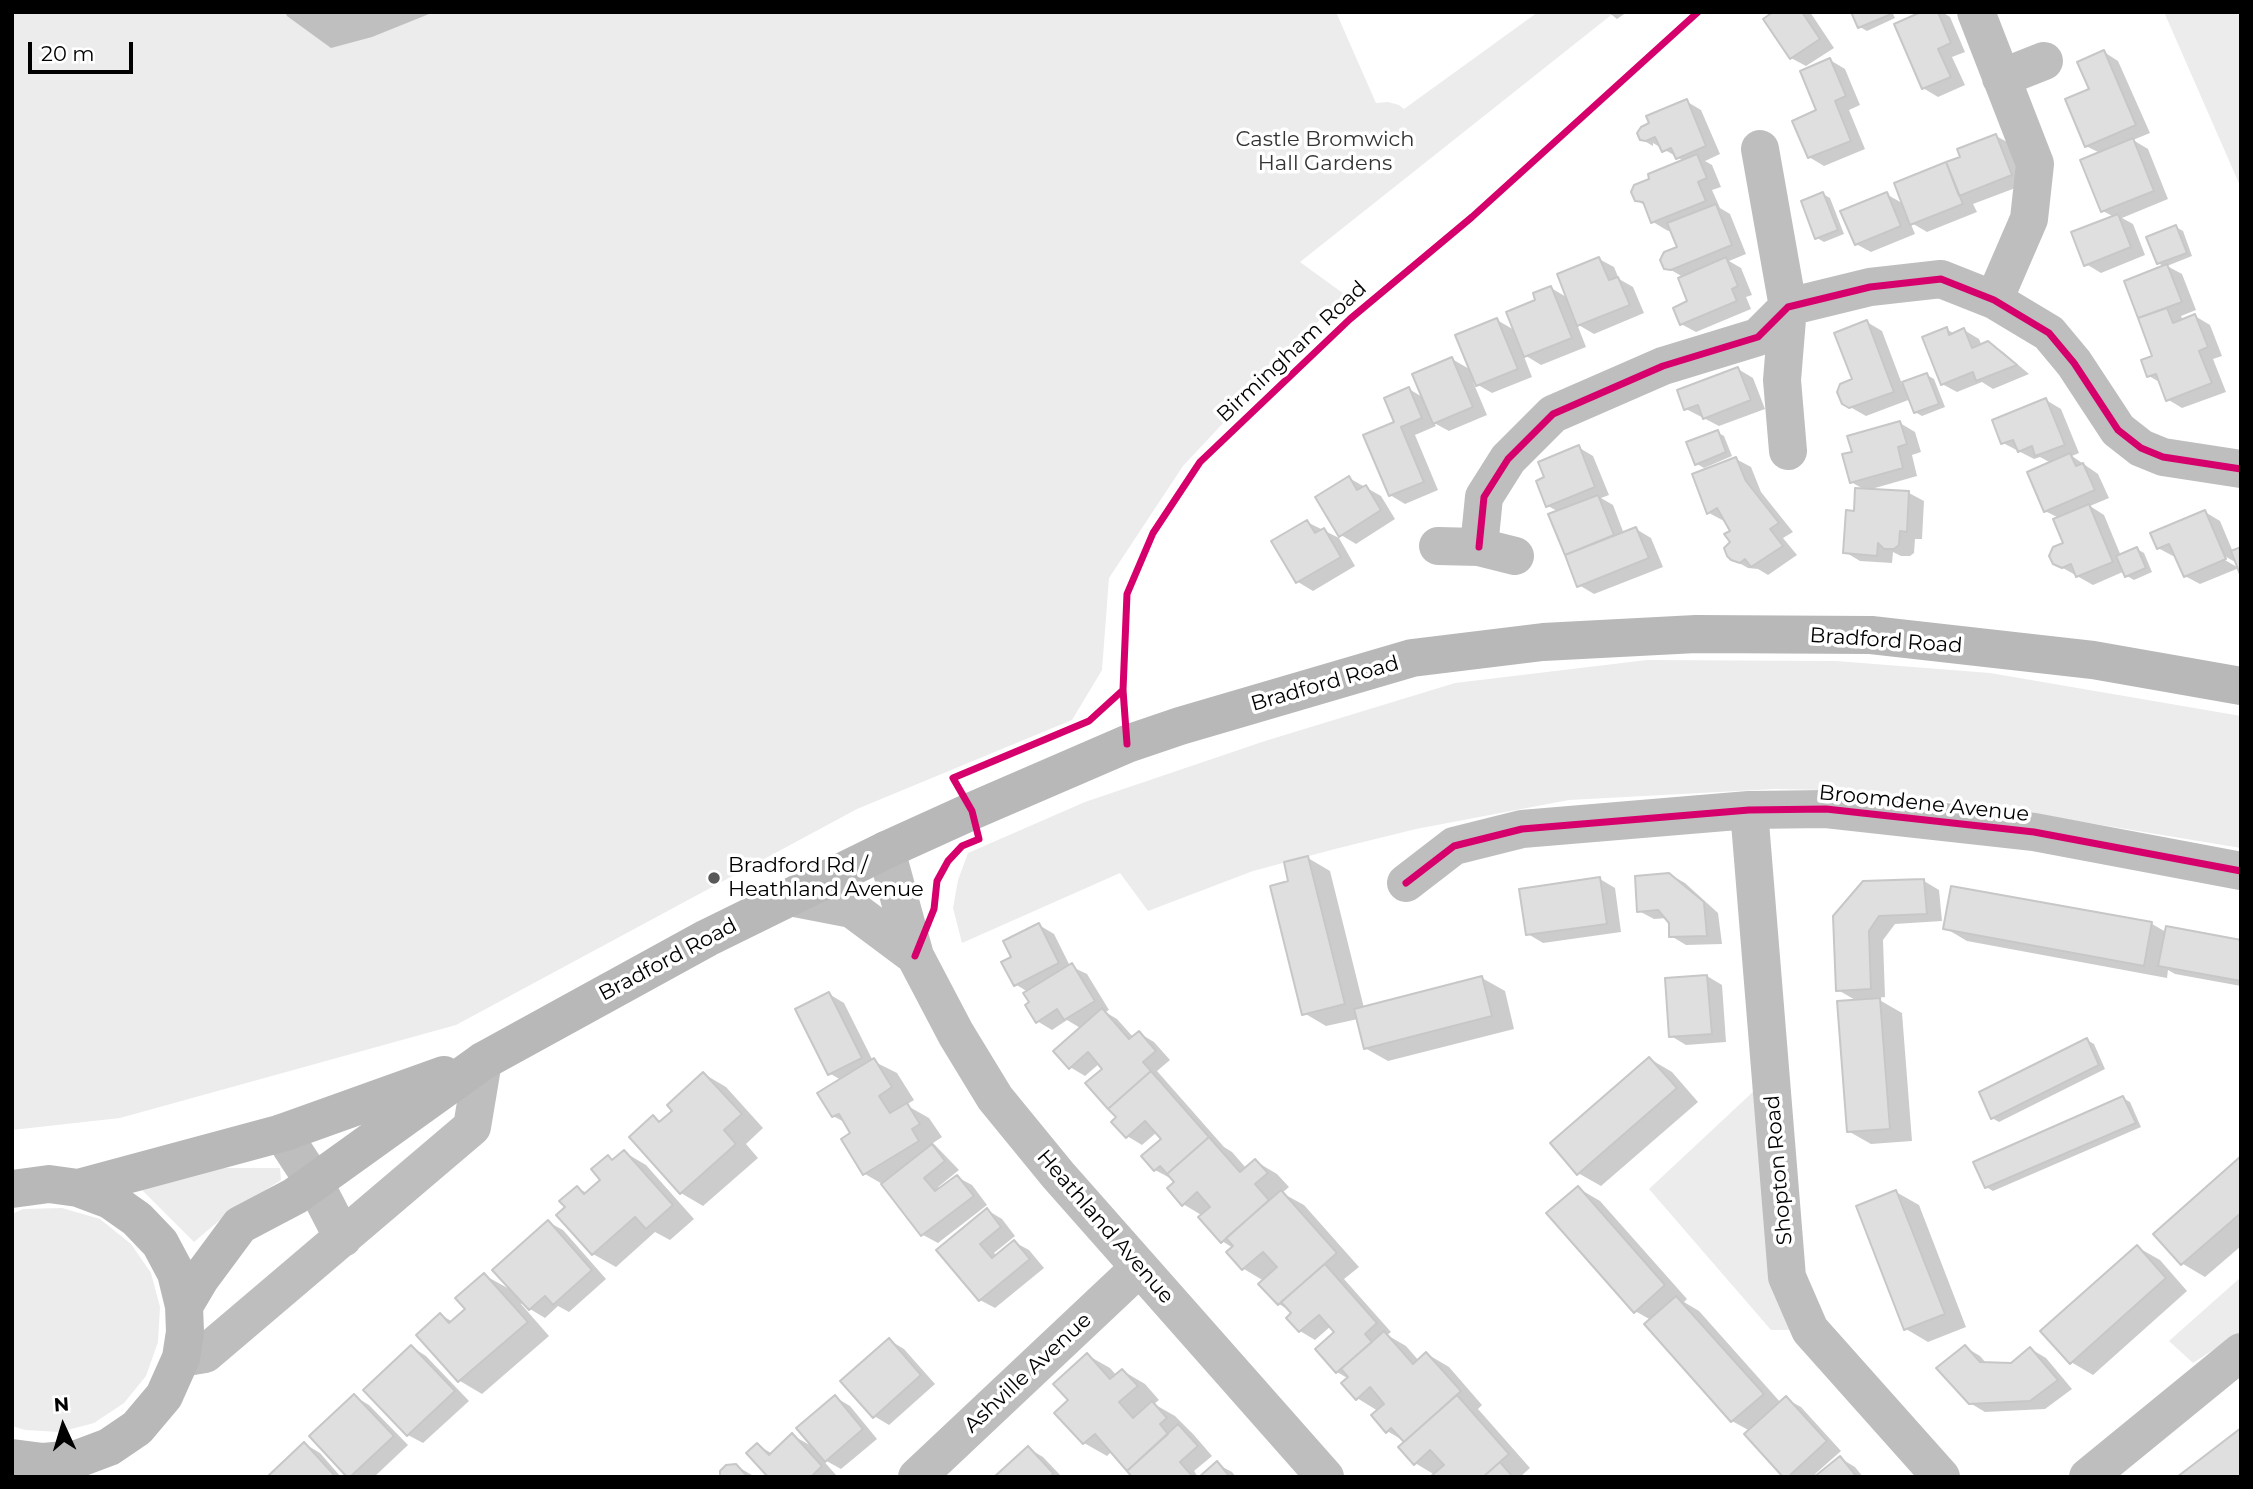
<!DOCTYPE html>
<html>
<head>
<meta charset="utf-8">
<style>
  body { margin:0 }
  #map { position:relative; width:2253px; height:1489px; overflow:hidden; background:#fff; font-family:Montserrat,sans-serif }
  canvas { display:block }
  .frame { position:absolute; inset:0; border:14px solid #000; pointer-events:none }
  .north { position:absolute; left:28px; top:1391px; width:70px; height:70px; -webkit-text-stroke:5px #fff; paint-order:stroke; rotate:356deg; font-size:19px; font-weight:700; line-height:28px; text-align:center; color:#000 }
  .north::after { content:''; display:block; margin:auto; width:24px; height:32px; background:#000; clip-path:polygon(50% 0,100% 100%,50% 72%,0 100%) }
  .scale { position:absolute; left:28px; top:42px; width:105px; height:32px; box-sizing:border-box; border:4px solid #000; border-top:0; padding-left:9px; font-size:21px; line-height:24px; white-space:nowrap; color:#000; -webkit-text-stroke:5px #fff; paint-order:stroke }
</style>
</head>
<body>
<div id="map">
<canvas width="2253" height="1489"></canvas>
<div class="frame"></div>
<div class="north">N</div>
<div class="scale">20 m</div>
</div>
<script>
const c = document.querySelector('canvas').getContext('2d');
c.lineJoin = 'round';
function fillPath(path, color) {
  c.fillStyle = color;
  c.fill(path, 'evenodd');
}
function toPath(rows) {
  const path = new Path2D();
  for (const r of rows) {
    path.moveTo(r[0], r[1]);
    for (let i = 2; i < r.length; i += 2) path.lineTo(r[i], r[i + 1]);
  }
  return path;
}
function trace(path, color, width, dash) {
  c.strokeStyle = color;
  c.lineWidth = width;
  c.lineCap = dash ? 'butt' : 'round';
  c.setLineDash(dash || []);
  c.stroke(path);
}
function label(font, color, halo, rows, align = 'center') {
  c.font = font + ' Montserrat,sans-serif';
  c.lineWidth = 7;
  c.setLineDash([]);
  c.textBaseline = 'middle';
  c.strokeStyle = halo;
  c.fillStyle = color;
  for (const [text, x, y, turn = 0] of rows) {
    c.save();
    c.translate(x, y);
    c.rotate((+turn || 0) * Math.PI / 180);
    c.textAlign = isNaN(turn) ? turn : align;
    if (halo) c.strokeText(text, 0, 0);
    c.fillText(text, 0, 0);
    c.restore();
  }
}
fillPath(toPath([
  [12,12,1336,12,1376,103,1388,102,1399,105,1404,109,1538,12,1615,12,1300,262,1344,294,1183,466,1109,578,1102,670,1072,720,857,809,456,1025,120,1118,12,1130],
  [2164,12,2241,12,2241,188],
  [1647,660,1836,661,1990,673,2241,716,2241,848,2029,813,1872,791,1775,789,1569,800,1416,829,1335,849,1253,871,1148,911,1120,873,962,943,953,908,958,880,968,853,1085,802,1265,741,1455,683],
  [1771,1075,1810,1330,1771,1330,1649,1189],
  [206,1168,280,1168,281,1180,221,1219,194,1242,137,1185],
  [62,1208,100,1219,131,1244,151,1273,160,1307,158,1342,146,1376,124,1403,94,1423,60,1432,25,1430,12,1426,12,1214,23,1209],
  [2241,1277,2241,1332,2193,1363,2169,1341]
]), '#ececec');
fillPath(toPath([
  [285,12,434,12,372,37,331,48,287,16]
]), '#bfbfbf');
fillPath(toPath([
  [1608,12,1627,12,1617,19],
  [1776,12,1810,12,1834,48,1806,66,1791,58],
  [1853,12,1892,12,1895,18,1867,31,1860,27],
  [1925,12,1942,12,1950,17,1965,52,1952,57,1965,85,1938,97,1923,88],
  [2104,52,2118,61,2150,133,2133,140,2148,149,2168,199,2122,218,2133,224,2145,255,2101,273,2086,264,2114,217,2103,211,2100,153,2086,146,2091,90],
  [1830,60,1845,69,1860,105,1849,110,1865,149,1824,166,1809,157],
  [1686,101,1701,110,1720,154,1705,161,1712,165,1721,187,1712,190,1720,208,1730,214,1746,254,1729,261,1741,268,1752,295,1746,297,1751,309,1696,332,1681,324,1690,302,1683,277,1666,267,1679,248,1672,229,1668,231,1653,222,1646,206,1636,200,1684,161,1653,143,1653,146,1641,139],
  [1996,136,2011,144,2026,184,1973,204,1977,212,1927,232,1910,222,1915,234,1871,252,1856,244,1886,194,1904,204,1963,158],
  [1823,194,1830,198,1844,234,1824,242,1817,238],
  [2176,227,2183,231,2192,256,2167,266,2182,274,2196,310,2181,316,2183,321,2195,316,2210,325,2222,356,2213,359,2226,392,2182,408,2167,399,2161,383,2149,376,2155,357,2126,282,2165,267,2158,263],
  [1599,259,1614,267,1619,279,1633,287,1644,313,1594,334,1577,324,1586,347,1541,365,1523,354,1532,377,1492,393,1473,382,1487,415,1449,431,1434,423,1436,426,1415,435,1438,490,1405,504,1390,495,1396,423,1409,389,1424,398,1452,359,1471,370,1497,320,1516,331,1551,288,1568,298],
  [1867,322,1882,331,1902,384,1927,375,1934,379,1945,407,1922,416,1915,412,1911,399,1866,416,1843,403,1854,380],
  [1946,329,1955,334,1964,330,1979,339,1982,346,1988,343,2003,352,2029,374,1993,389,1982,382,1957,392,1942,384],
  [1738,369,1753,378,1765,409,1719,426,1686,409],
  [2046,400,2061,409,2079,453,2072,456,2098,474,2109,498,2090,506,2104,515,2121,556,2137,549,2144,553,2152,572,2134,580,2127,576,2125,571,2093,585,2054,563,2065,544,2059,518,2045,511,2051,463,2040,457,2034,459,2003,443],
  [1900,423,1915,432,1921,452,1912,455,1917,476,1868,490,1909,493,1924,501,1922,539,1915,539,1914,553,1910,556,1901,556,1893,552,1892,563,1860,561,1845,552,1855,512,1867,491,1851,482,1854,453],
  [1717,432,1724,436,1732,456,1704,468,1697,464],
  [1578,447,1593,456,1609,495,1601,498,1613,505,1624,534,1636,529,1651,538,1663,567,1594,594,1579,585,1551,515,1559,512,1548,506],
  [1736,459,1751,467,1761,492,1793,532,1783,538,1797,555,1768,575,1758,569,1748,568,1732,559,1733,532,1726,520,1724,521,1709,513],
  [1349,478,1381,496,1395,519,1356,544,1341,535],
  [2205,512,2220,521,2233,552,2241,549,2241,572,2239,568,2200,584,2185,576,2176,555,2173,556,2158,548,2152,534],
  [2219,553,2237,563,2237,567,2218,556],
  [1307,522,1339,538,1355,566,1313,591,1298,582,1274,542],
  [1308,858,1330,871,1364,1008,1482,978,1505,991,1514,1029,1388,1061,1365,1048,1358,1019,1326,1026,1304,1013,1290,882],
  [1669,874,1685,883,1718,913,1722,944,1686,945,1671,936,1670,922,1667,918,1654,919,1639,911],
  [1600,879,1615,888,1621,932,1543,943,1528,934],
  [1924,881,1939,890,1942,921,1895,924,1883,940,1885,997,1876,998,1902,1013,1912,1141,1871,1144,1848,1131,1857,1001,1838,990,1834,916],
  [1952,888,2152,924,2166,932,2241,941,2241,986,2175,974,2168,970,2167,978,1967,941,1945,928],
  [1039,925,1054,934,1070,966,1087,974,1109,1010,1105,1012,1117,1019,1134,1038,1139,1033,1154,1042,1170,1060,1157,1071,1224,1147,1232,1152,1246,1168,1255,1161,1277,1174,1289,1187,1282,1193,1304,1205,1359,1267,1344,1279,1391,1332,1387,1335,1406,1346,1419,1361,1427,1354,1449,1367,1482,1405,1478,1409,1530,1468,1520,1477,1433,1477,1435,1475,1415,1463,1406,1442,1387,1431,1378,1411,1357,1398,1349,1379,1337,1372,1337,1332,1331,1326,1315,1340,1300,1331,1289,1318,1294,1313,1279,1304,1264,1281,1244,1269,1229,1252,1233,1248,1222,1241,1203,1216,1183,1204,1176,1182,1172,1177,1170,1178,1155,1170,1163,1139,1157,1132,1142,1145,1127,1136,1118,1118,1105,1069,1100,1063,1085,1076,1070,1067,1082,1029,1067,1020,1052,1030,1037,1021,1028,992,1015,984,1013,958],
  [1707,976,1722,985,1726,1042,1686,1045,1671,1036],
  [829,994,844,1003,873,1061,897,1073,914,1100,906,1105,929,1118,942,1137,933,1143,959,1170,938,1187,940,1190,957,1177,972,1185,987,1205,938,1243,923,1235,884,1185,865,1174,843,1139,853,1133,848,1124,833,1116,841,1080,829,1073],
  [2087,1040,2094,1044,2105,1069,1999,1122,1992,1118],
  [1650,1059,1672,1072,1698,1102,1601,1186,1578,1173],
  [704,1074,726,1087,763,1128,746,1144,758,1158,703,1206,681,1193,653,1118,662,1122,675,1111],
  [2123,1098,2130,1102,2141,1127,1993,1191,1986,1187],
  [624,1152,646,1165,694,1219,670,1240,655,1232,616,1267,593,1254,567,1208,577,1188,587,1193,602,1180,608,1157,613,1160],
  [2241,1159,2241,1246,2205,1277,2183,1264,2156,1234],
  [1578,1188,1600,1201,1687,1299,1684,1302,1699,1311,1781,1403,1786,1399,1801,1407,1841,1451,1815,1474,1817,1476,1840,1458,1855,1467,1863,1477,1785,1477,1750,1431,1732,1421,1647,1324,1651,1320,1635,1311],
  [1896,1192,1919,1205,1966,1327,1928,1342,1906,1329],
  [987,1210,1002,1219,1015,1236,994,1253,997,1256,1014,1242,1029,1250,1044,1268,995,1308,980,1300,939,1250],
  [548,1222,563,1230,606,1279,569,1312,558,1306,545,1318,530,1309,523,1302,521,1304,549,1336,482,1394,460,1381,419,1335,441,1315,453,1322,467,1309,484,1275,513,1291],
  [2137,1247,2160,1260,2187,1291,2093,1375,2071,1362],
  [889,1340,904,1349,935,1384,889,1425,874,1416],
  [412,1347,426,1356,469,1401,423,1443,408,1435],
  [1965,1347,1980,1356,1987,1364,2012,1364,2031,1349,2046,1358,2072,1389,2045,1409,1985,1412,1970,1403],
  [1087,1355,1110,1368,1117,1376,1123,1371,1145,1384,1159,1400,1154,1404,1175,1416,1194,1435,1212,1456,1194,1471,1198,1477,1135,1477,1112,1451,1107,1456,1084,1443,1057,1413,1070,1400],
  [354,1396,369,1405,408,1445,374,1477,350,1477],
  [835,1397,850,1406,877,1439,841,1469,821,1458,836,1475,835,1477,771,1477,757,1445,773,1454,792,1435,815,1448],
  [305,1444,320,1453,341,1477,270,1477],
  [1028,1448,1043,1457,1062,1477,996,1477],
  [1217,1464,1232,1472,1236,1477,1202,1477],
  [736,1466,752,1475,753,1477,722,1477]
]), '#0003');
const building = toPath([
  [1773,12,1802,12,1820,39,1790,59,1763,19,1773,12],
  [1851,12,1888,12,1889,15,1858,28,1851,12],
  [1921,12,1938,12,1951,43,1938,49,1951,77,1922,89,1894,24,1921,12],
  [2104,50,2136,125,2085,147,2065,99,2089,89,2077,62,2104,50],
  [1830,58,1846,96,1835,101,1851,141,1808,158,1792,121,1816,110,1800,71,1830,58],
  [1687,99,1706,146,1676,159,1671,148,1662,152,1655,137,1646,141,1640,140,1637,133,1641,127,1649,123,1646,116,1687,99],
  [1996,134,2012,175,1959,196,1946,162,1960,157,1957,149,1996,134],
  [2133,138,2154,191,2101,212,2080,160,2133,138],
  [1697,154,1707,178,1698,182,1706,201,1651,223,1643,202,1635,201,1631,192,1634,185,1649,179,1648,174,1697,154],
  [1946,162,1963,204,1910,225,1894,183,1946,162],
  [1823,192,1838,230,1815,239,1801,201,1823,192],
  [1887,192,1901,226,1855,245,1840,211,1887,192],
  [1716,204,1732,245,1671,270,1664,269,1660,260,1664,252,1677,247,1667,223,1716,204],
  [2118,214,2131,247,2084,266,2071,232,2118,214],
  [2176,225,2187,253,2157,264,2146,237,2176,225],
  [1599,257,1609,280,1618,277,1630,305,1577,326,1557,274,1599,257],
  [1726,257,1738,286,1732,289,1737,301,1680,325,1673,308,1687,301,1678,278,1726,257],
  [2167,264,2182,302,2138,318,2124,281,2167,264],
  [1551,286,1572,338,1524,357,1506,312,1535,300,1533,293,1551,286],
  [2167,308,2173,323,2195,314,2208,347,2199,351,2212,383,2166,401,2156,374,2147,377,2141,360,2152,356,2138,318,2167,308],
  [1497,318,1518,369,1476,386,1455,335,1497,318],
  [1867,320,1894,392,1849,408,1842,404,1837,392,1840,384,1852,379,1834,333,1867,320],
  [1947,327,1949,335,1964,328,1972,348,1988,341,2017,365,1976,381,1973,372,1941,385,1922,337,1947,327],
  [1452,357,1473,407,1433,424,1412,374,1452,357],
  [1738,367,1751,400,1703,419,1698,405,1684,410,1677,390,1738,367],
  [1927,373,1939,404,1914,413,1902,382,1927,373],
  [1409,387,1422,418,1401,427,1424,482,1389,496,1363,435,1394,422,1384,398,1409,387],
  [2046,398,2065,445,2035,456,2032,446,2018,452,2013,440,2001,444,1992,420,2046,398],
  [1900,421,1907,444,1898,447,1903,468,1850,483,1842,454,1852,452,1847,436,1900,421],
  [1718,430,1726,452,1695,465,1686,442,1718,430],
  [1579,445,1595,487,1546,507,1536,481,1544,477,1538,462,1579,445],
  [2070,453,2076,466,2083,463,2095,490,2044,512,2027,472,2070,453],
  [1736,457,1746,481,1779,523,1770,529,1783,546,1751,567,1745,559,1740,563,1731,560,1727,556,1724,548,1730,542,1724,534,1730,531,1717,508,1707,514,1692,474,1736,457],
  [1349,476,1357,490,1366,485,1381,510,1339,537,1315,497,1349,476],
  [1855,488,1909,491,1907,532,1900,531,1899,545,1894,549,1884,549,1878,543,1877,556,1843,553,1846,510,1854,511,1855,488],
  [1598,495,1614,535,1565,555,1548,514,1598,495],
  [2089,504,2113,562,2076,577,2071,564,2062,568,2053,564,2049,556,2053,547,2063,543,2053,519,2089,504],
  [2205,510,2226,559,2184,577,2169,544,2157,549,2150,533,2205,510],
  [1307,520,1315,533,1324,528,1341,557,1296,583,1271,541,1307,520],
  [1636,527,1649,558,1577,587,1565,555,1636,527],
  [2137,547,2146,568,2125,577,2116,556,2137,547],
  [2241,547,2241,577,2231,551,2241,547],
  [1308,856,1345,1004,1302,1015,1270,886,1288,881,1284,862,1308,856],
  [1669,873,1704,902,1707,936,1669,937,1669,923,1658,910,1637,912,1635,876,1669,873],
  [1600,877,1607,924,1526,935,1519,889,1600,877],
  [1924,879,1927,914,1879,916,1869,931,1871,989,1836,991,1833,916,1863,881,1924,879],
  [1951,886,2152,922,2144,966,1943,929,1951,886],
  [1039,923,1059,963,1014,986,1001,962,1011,957,1003,941,1039,923],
  [2166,926,2241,940,2241,981,2158,966,2166,926],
  [1072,963,1095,1001,1064,1020,1057,1009,1036,1023,1025,1005,1029,1002,1023,993,1072,963],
  [1707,975,1712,1034,1669,1037,1665,978,1707,975],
  [1482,976,1492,1016,1364,1049,1354,1009,1482,976],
  [829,992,862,1058,828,1075,795,1009,829,992],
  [1880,998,1890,1129,1847,1132,1837,1001,1880,998],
  [1102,1008,1129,1039,1139,1031,1156,1051,1143,1062,1151,1071,1108,1109,1085,1083,1102,1069,1088,1052,1069,1069,1053,1051,1102,1008],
  [2087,1038,2099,1065,1991,1119,1979,1092,2087,1038],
  [1649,1057,1677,1088,1577,1175,1550,1143,1649,1057],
  [874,1058,892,1087,879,1096,890,1113,907,1103,920,1124,912,1129,919,1141,863,1175,841,1139,850,1133,839,1114,832,1117,817,1093,874,1058],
  [1151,1071,1209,1137,1167,1174,1160,1166,1154,1171,1141,1156,1161,1139,1145,1121,1126,1138,1111,1122,1116,1117,1108,1109,1151,1071],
  [703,1072,742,1114,724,1130,736,1144,680,1194,629,1137,653,1115,659,1122,672,1111,667,1105,703,1072],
  [2123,1096,2136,1123,1985,1188,1973,1162,2123,1096],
  [1209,1137,1240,1172,1255,1159,1268,1173,1255,1184,1269,1200,1221,1243,1198,1217,1210,1207,1197,1192,1182,1206,1167,1188,1174,1182,1167,1174,1209,1137],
  [932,1144,945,1161,924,1178,935,1191,957,1175,974,1196,921,1236,881,1184,932,1144],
  [624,1150,673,1205,646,1229,635,1217,592,1255,556,1215,565,1207,559,1201,577,1186,584,1194,600,1180,591,1169,608,1155,612,1160,624,1150],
  [2241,1156,2241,1213,2181,1265,2153,1234,2241,1156],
  [1578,1186,1665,1285,1634,1313,1546,1213,1578,1186],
  [1281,1190,1337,1253,1278,1305,1258,1284,1277,1267,1263,1252,1242,1270,1226,1252,1233,1246,1226,1238,1281,1190],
  [1896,1190,1945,1314,1904,1330,1856,1206,1896,1190],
  [987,1208,1001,1227,980,1244,992,1258,1014,1240,1030,1259,979,1301,936,1250,987,1208],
  [548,1220,592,1270,553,1305,545,1296,529,1310,492,1270,548,1220],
  [2137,1245,2166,1278,2070,1364,2040,1331,2137,1245],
  [1325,1264,1377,1323,1365,1334,1372,1342,1336,1373,1315,1349,1334,1332,1319,1315,1299,1332,1286,1318,1291,1313,1281,1302,1325,1264],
  [484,1273,528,1322,458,1382,416,1335,440,1313,449,1323,465,1309,455,1298,484,1273],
  [1676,1296,1764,1394,1731,1422,1644,1324,1676,1296],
  [1384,1331,1413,1364,1426,1352,1461,1391,1404,1442,1391,1428,1386,1433,1371,1415,1384,1404,1370,1387,1356,1400,1341,1383,1348,1377,1341,1369,1384,1331],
  [889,1338,921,1375,873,1418,840,1381,889,1338],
  [411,1345,455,1391,407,1436,363,1390,411,1345],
  [1965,1345,1980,1362,2011,1363,2030,1347,2058,1380,2030,1401,1969,1404,1936,1368,1965,1345],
  [1087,1353,1110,1379,1122,1369,1138,1386,1119,1402,1133,1418,1152,1401,1167,1418,1160,1424,1168,1434,1127,1471,1095,1434,1083,1444,1054,1413,1068,1400,1053,1384,1087,1353],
  [354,1394,394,1436,350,1477,347,1477,309,1436,354,1394],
  [835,1395,863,1429,825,1462,796,1428,835,1395],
  [1457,1395,1509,1454,1483,1477,1430,1477,1444,1465,1430,1450,1414,1465,1398,1447,1457,1395],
  [1786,1396,1827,1441,1788,1477,1783,1477,1744,1434,1786,1396],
  [1178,1424,1198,1446,1180,1462,1193,1477,1132,1477,1127,1471,1178,1424],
  [2241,1428,2241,1477,2177,1477,2241,1428],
  [792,1433,822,1466,811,1477,768,1477,746,1453,757,1443,769,1455,792,1433],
  [304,1442,336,1477,267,1477,304,1442],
  [1028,1446,1053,1473,1050,1477,994,1477,1028,1446],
  [1840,1456,1857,1477,1814,1477,1840,1456],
  [1217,1461,1230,1477,1199,1477,1217,1461],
  [1500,1462,1513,1477,1483,1477,1500,1462],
  [736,1464,748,1477,720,1477,720,1471,726,1465,736,1464]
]);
fillPath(building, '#dfdfdf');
trace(building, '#c7c7c7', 2);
trace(toPath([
  [1976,12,2035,164,2029,219,1994,300],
  [2001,78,2044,61],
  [1760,149,1788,307,1782,380,1788,451],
  [1438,546,1479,547,1515,556],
  [1479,547,1484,497,1508,459,1553,414,1663,366,1758,337,1788,307,1870,287,1941,279,1994,300,2049,333,2074,363,2118,430,2141,448,2163,457,2241,469],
  [1749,810,1787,1277,1810,1330,1941,1477],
  [1406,883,1454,846,1522,829,1749,810,1826,809,2034,832,2241,871],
  [282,1133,314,1182,343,1238],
  [181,1358,205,1354,472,1127,483,1061],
  [917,1477,1139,1268],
  [2088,1477,2241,1352]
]), '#bebebe', 38);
trace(toPath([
  [886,850,915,956,956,1034,995,1098,1058,1175,1325,1477],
  [790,897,852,909,915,956]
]), '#bebebe', 38);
trace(toPath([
  [78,1188,282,1133,444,1075],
  [12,1189,49,1184,78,1188,110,1200,137,1219,160,1243,176,1273,184,1306,185,1332,181,1358,164,1396,137,1428,109,1447,77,1459,43,1462,12,1458],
  [184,1306,200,1279,240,1225,295,1196,483,1061,707,938,886,850,972,811,1127,744,1180,726,1412,658,1543,642,1696,634,1871,635,2093,660,2241,686]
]), '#b8b8b8', 38);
trace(toPath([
  [1479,547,1484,497,1508,459,1553,414,1663,366,1758,337,1788,307,1870,287,1941,279,1994,300,2049,333,2074,363,2118,430,2141,448,2163,457,2241,469],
  [1127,744,1123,690,1127,594,1153,533,1200,462,1350,319,1472,217,1698,12],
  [1406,883,1454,846,1522,829,1749,810,1826,809,2034,832,2241,871],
  [915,956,934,909,937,881,948,861,962,846,979,839,972,811,953,778,1089,721,1123,690]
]), '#d6006c', 7);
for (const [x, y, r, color] of [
  [714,878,7,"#595959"]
]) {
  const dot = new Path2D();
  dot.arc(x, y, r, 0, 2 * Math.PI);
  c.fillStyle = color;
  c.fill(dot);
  trace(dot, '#fff', 2.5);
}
label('21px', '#333', '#fff', [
  ["Castle Bromwich",1325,140],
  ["Hall Gardens",1325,164]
]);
label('21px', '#000', '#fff', [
  ["Birmingham Road",1292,352,-43],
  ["Bradford Road",1886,641,4],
  ["Bradford Road",1325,684,-16],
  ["Broomdene Avenue",1924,804,6],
  ["Bradford Road",668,960,-28],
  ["Shopton Road",1779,1170,-95],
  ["Heathland Avenue",1105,1227,49],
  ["Ashville Avenue",1028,1373,-43]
]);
label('21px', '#000', '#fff', [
  ["Bradford Rd /",728,866],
  ["Heathland Avenue",728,890]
], 'left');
</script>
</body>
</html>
